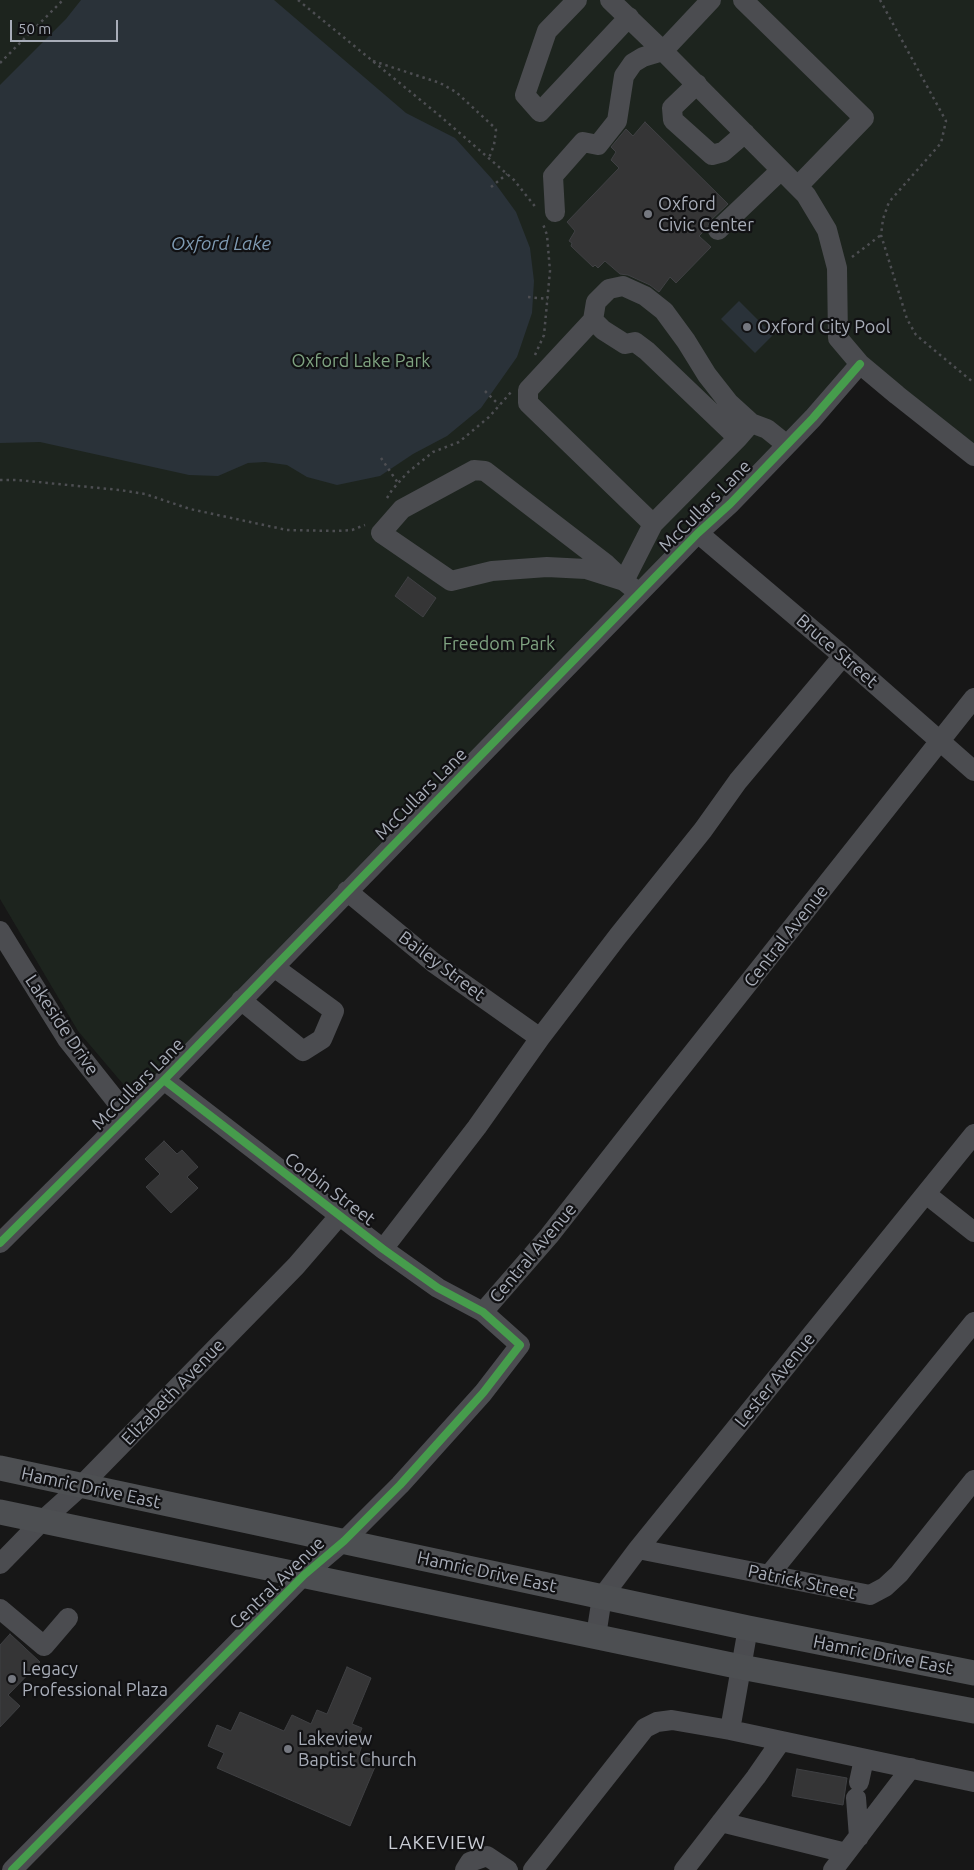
<!DOCTYPE html>
<html>
<head>
<meta charset="utf-8">
<style>
  body { margin:0 }
  #map { position:relative; width:974px; height:1870px; overflow:hidden; background:#171717; font-family:Ubuntu,sans-serif }
  canvas { display:block }
  .scale { position:absolute; left:10px; top:20px; width:108px; height:22px; box-sizing:border-box; border:2px solid #a8adb8; border-top:0; padding-left:6px; font-size:15px; line-height:18px; white-space:nowrap; color:#a8adb8; -webkit-text-stroke:4px #111113; paint-order:stroke }
</style>
</head>
<body>
<div id="map">
<canvas width="974" height="1870"></canvas>
<div class="scale">50 m</div>
</div>
<script>
const c = document.querySelector('canvas').getContext('2d');
c.lineJoin = 'round';
function fillPath(path, color) {
  c.fillStyle = color;
  c.fill(path, 'evenodd');
}
function toPath(rows) {
  const path = new Path2D();
  for (const r of rows) {
    path.moveTo(r[0], r[1]);
    for (let i = 2; i < r.length; i += 2) path.lineTo(r[i], r[i + 1]);
  }
  return path;
}
function trace(path, color, width, dash) {
  c.strokeStyle = color;
  c.lineWidth = width;
  c.lineCap = dash ? 'butt' : 'round';
  c.setLineDash(dash || []);
  c.stroke(path);
}
function label(font, color, halo, rows, align = 'center') {
  c.font = font + ' Ubuntu,sans-serif';
  c.lineWidth = 4.5;
  c.setLineDash([]);
  c.textBaseline = 'middle';
  c.strokeStyle = halo;
  c.fillStyle = color;
  for (const [text, x, y, turn = 0] of rows) {
    c.save();
    c.translate(x, y);
    c.rotate((+turn || 0) * Math.PI / 180);
    c.textAlign = isNaN(turn) ? turn : align;
    if (halo) c.strokeText(text, 0, 0);
    c.fillText(text, 0, 0);
    c.restore();
  }
}
fillPath(toPath([
  [0,0,974,0,974,456,860,364,140,1104,78,1031,0,899]
]), '#1d241e');
fillPath(toPath([
  [81,0,274,0,406,113,455,138,492,179,516,212,530,248,534,281,532,313,517,357,481,408,447,436,413,454,380,476,337,485,307,477,287,465,265,462,248,463,218,476,189,475,40,442,0,443,0,85,66,19],
  [739,301,773,335,755,353,721,319]
]), '#2a3239');
const building = toPath([
  [645,122,728,204,710,221,707,228,699,236,711,247,676,283,670,277,659,292,650,285,628,275,620,274,605,261,598,268,595,265,593,267,571,246,572,243,569,241,575,231,567,222,619,168,611,160,616,152,611,147,626,129,633,136,645,122],
  [408,577,436,598,423,617,395,596,408,577],
  [164,1141,177,1154,182,1150,198,1167,187,1177,198,1188,171,1213,146,1187,160,1174,145,1159,164,1141],
  [10,1634,40,1662,8,1695,20,1706,0,1727,0,1645,10,1634],
  [347,1667,371,1678,352,1724,362,1728,357,1740,363,1743,359,1754,377,1762,350,1826,217,1768,224,1753,208,1746,217,1725,231,1731,240,1712,284,1731,292,1715,311,1724,317,1710,327,1714,347,1667],
  [797,1769,847,1778,843,1805,792,1796,797,1769]
]);
fillPath(building, '#353536');
trace(building, '#3f4043', 1);
trace(toPath([
  [298,0,440,116,514,180,537,209],
  [880,0,946,121,941,143,889,202,883,219,881,235,907,319,916,335,974,383],
  [373,61,440,83,456,92,494,127,496,130,494,145,489,158],
  [0,63,63,0],
  [491,187,507,174],
  [852,257,881,235],
  [528,297,548,299],
  [535,355,544,335,550,271,547,235,543,224],
  [485,391,499,405],
  [381,458,398,483],
  [0,480,17,480,120,490,145,494,190,509,287,530,336,531,352,530,365,525],
  [387,498,392,490,407,473,433,452,459,442,489,417,512,391]
]), '#4d4e52', 2.5, [2.5, 4]);
trace(toPath([
  [577,0,547,31,525,95,540,112,629,17],
  [711,0,663,51,806,195,827,230,837,268,838,338,860,364,897,395,974,456],
  [743,0,864,118,798,186],
  [697,84,672,108,673,120,712,155,723,152,745,133],
  [555,212,553,176,583,142,598,145,617,121,624,76,633,63,643,57,663,51,610,0],
  [718,230,781,170],
  [593,320,528,390,528,403,653,524],
  [751,423,738,438,647,351,635,342,625,344,603,330,593,320,596,302,609,289,623,286,645,296,664,311,686,341,707,375,729,403,751,423,767,429,787,445],
  [474,470,485,471,606,564,624,581,586,569,547,567,492,571,451,581,381,533,402,509,474,470],
  [698,533,843,656,974,771],
  [634,589,624,581,653,524,738,438],
  [347,891,434,963,540,1038],
  [0,931,67,1039,128,1116],
  [241,1000,303,1051,322,1039,334,1011,274,967],
  [926,1194,974,1232],
  [0,1243,164,1080,698,533,730,504,813,418,860,364],
  [383,1249,477,1127,540,1038,618,936,703,830,738,781,843,656],
  [483,1312,549,1236,650,1107,974,698],
  [638,1549,870,1595,885,1587,899,1574,974,1480],
  [0,1564,41,1522,81,1486,296,1266,340,1215],
  [769,1575,974,1322],
  [0,1609,44,1646,68,1618],
  [596,1636,602,1597,638,1549,974,1134],
  [730,1730,748,1628],
  [859,1782,864,1759],
  [856,1798,859,1837],
  [721,1822,846,1853],
  [12,1870,304,1575,344,1541,400,1485,483,1393,520,1345,483,1312,438,1288,383,1249,164,1080],
  [465,1870,470,1862,487,1856,508,1870],
  [533,1870,645,1728,657,1722,672,1720,730,1730,974,1782],
  [684,1870,756,1777,781,1741],
  [833,1870,911,1768]
]), '#4b4c50', 20);
trace(toPath([
  [0,1468,748,1628,974,1673],
  [0,1512,741,1667,974,1711]
]), '#4d4f52', 25);
trace(toPath([
  [0,1243,164,1080,698,533,730,504,813,418,860,364],
  [12,1870,304,1575,344,1541,400,1485,483,1393,520,1345,483,1312,438,1288,383,1249,164,1080]
]), '#469c4c', 8);
for (const [x, y, r, color] of [
  [648,214,5,"#757880"],
  [747,327,5,"#757880"],
  [12,1679,5,"#757880"],
  [288,1749,5,"#757880"]
]) {
  const dot = new Path2D();
  dot.arc(x, y, r, 0, 2 * Math.PI);
  c.fillStyle = color;
  c.fill(dot);
  trace(dot, '#111113', 2);
}
label('18px', '#a8adb8', '#111113', [
  ["Oxford",658,204],
  ["Civic Center",658,225],
  ["Oxford City Pool",757,327],
  ["Legacy",22,1669],
  ["Professional Plaza",22,1690],
  ["Lakeview",298,1739],
  ["Baptist Church",298,1760]
], 'left');
label('18px', '#7fa381', '#111113', [
  ["Oxford Lake Park",361,361],
  ["Freedom Park",499,644]
]);
label('18px', '#a8adb8', '#111113', [
  ["McCullars Lane",705,506,-45],
  ["Bruce Street",837,651,41],
  ["McCullars Lane",421,794,-45],
  ["Central Avenue",786,936,-52],
  ["Bailey Street",442,966,37],
  ["Lakeside Drive",62,1025,56],
  ["McCullars Lane",138,1084,-45],
  ["Corbin Street",330,1189,37],
  ["Central Avenue",533,1253,-50],
  ["Lester Avenue",775,1380,-51],
  ["Elizabeth Avenue",173,1392,-46],
  ["Hamric Drive East",91,1488,12],
  ["Hamric Drive East",487,1572,12],
  ["Patrick Street",802,1582,12],
  ["Central Avenue",277,1583,-44],
  ["Hamric Drive East",883,1655,11]
]);
label('italic 19px', '#7f9bb3', '#111113', [
  ["Oxford Lake",221,244]
]);
c.letterSpacing = '1px';
label('19px', '#c9ccd4', '#111113', [
  ["LAKEVIEW",437,1843]
]);
c.letterSpacing = '0px';
</script>
</body>
</html>
